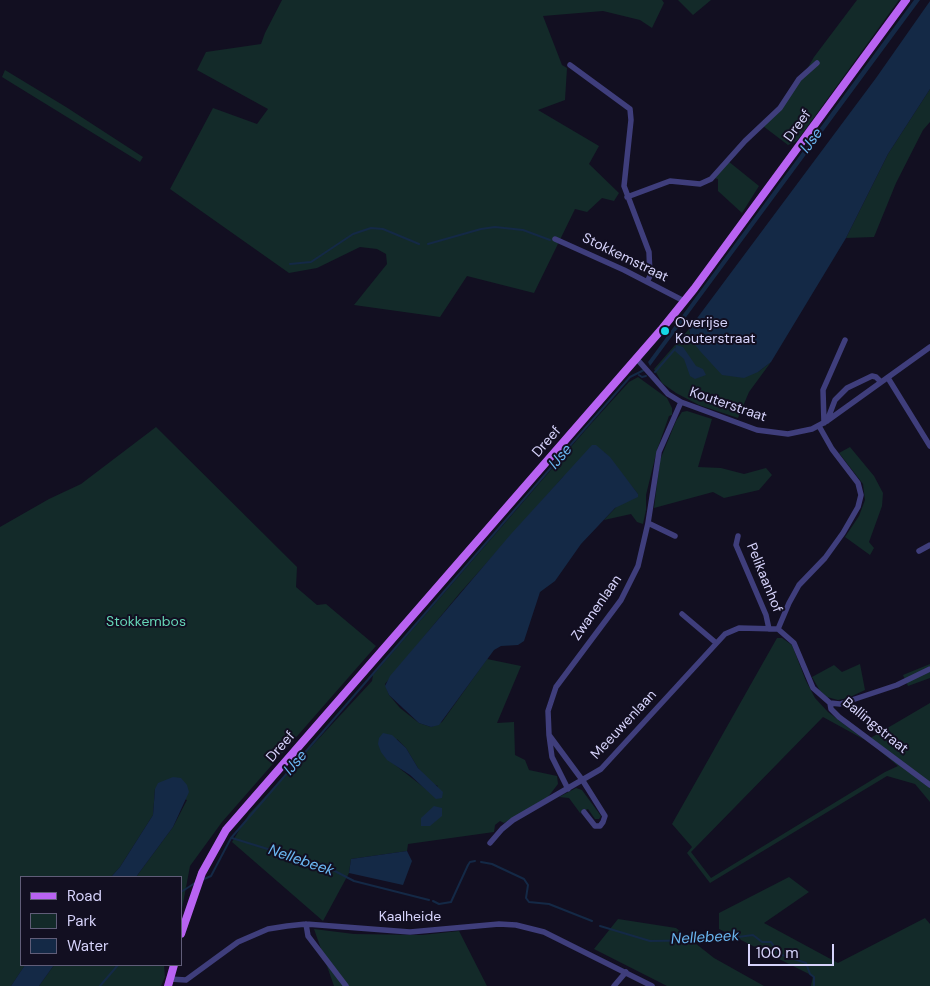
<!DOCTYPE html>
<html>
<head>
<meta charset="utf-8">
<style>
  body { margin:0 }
  #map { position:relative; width:930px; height:986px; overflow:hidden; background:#120f21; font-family:"DM Sans",sans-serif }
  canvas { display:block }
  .legend { position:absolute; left:20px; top:876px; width:162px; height:90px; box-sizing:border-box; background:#120f21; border:1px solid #605d78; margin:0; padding:6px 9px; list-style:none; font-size:15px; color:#d6d3fb }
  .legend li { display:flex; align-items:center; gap:10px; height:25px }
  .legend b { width:25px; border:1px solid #605d78 }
  .scale { position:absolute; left:748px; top:944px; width:86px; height:22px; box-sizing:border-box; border:2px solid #d6d3fb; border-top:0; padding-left:6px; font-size:15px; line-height:18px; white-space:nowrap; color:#d6d3fb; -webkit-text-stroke:4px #120f21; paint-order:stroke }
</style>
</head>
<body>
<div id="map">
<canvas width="930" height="986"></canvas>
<ul class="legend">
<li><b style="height:6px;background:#b863f2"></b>Road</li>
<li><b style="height:14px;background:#132a29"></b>Park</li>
<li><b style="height:14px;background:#142946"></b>Water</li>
</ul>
<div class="scale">100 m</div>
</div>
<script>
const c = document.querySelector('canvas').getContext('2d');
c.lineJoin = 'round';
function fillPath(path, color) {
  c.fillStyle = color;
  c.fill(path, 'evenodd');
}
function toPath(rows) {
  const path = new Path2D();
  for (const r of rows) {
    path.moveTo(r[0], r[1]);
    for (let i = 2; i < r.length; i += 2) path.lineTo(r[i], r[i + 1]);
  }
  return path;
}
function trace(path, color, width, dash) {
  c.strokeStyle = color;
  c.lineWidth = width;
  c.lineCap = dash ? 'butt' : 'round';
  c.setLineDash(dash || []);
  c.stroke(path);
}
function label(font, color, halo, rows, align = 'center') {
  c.font = font + ' "DM Sans",sans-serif';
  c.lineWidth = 4;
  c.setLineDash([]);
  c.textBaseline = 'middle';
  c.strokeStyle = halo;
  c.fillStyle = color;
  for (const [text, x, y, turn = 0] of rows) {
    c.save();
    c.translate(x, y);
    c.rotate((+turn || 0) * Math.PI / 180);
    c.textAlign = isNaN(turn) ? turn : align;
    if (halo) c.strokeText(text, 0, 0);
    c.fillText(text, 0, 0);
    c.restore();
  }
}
fillPath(toPath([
  [282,0,662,0,664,3,652,28,640,20,603,11,543,16,562,65,567,68,565,100,538,110,599,146,589,164,619,193,614,201,602,198,587,212,575,209,534,293,467,276,440,317,354,305,387,264,386,254,377,249,360,247,317,268,289,273,170,189,213,108,257,124,268,109,197,70,206,52,261,44,265,33],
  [678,0,711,0,693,15],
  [857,0,899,0,797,141,788,145,763,126,803,76,814,57],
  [5,70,66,107,143,157,140,162,2,77],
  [930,89,930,122,923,130,896,183,874,237,846,238,888,154],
  [728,161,759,186,742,213,718,191,718,179,714,178],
  [689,329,692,341,758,372,771,362,749,392,738,418,699,405,676,393,662,383,654,369],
  [638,377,667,398,672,408,672,415,669,416,657,450,646,495,646,510,643,524,637,522,631,514,604,520,619,504,638,494,604,452,563,477,459,594,385,684,389,695,400,708,419,723,431,727,442,722,487,659,521,666,497,723,514,722,515,755,525,760,529,770,557,776,558,784,548,797,504,823,500,821,495,825,494,832,408,844,407,851,351,859,349,873,323,921,232,842,249,814,372,681,373,675,589,426,629,382],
  [397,739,406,748,418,768,431,783,438,786,431,793,385,757],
  [687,411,712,419,698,467,721,468,744,474,766,468,772,475,759,490,724,498,713,492,654,508,660,460,676,421,682,412],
  [156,427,297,567,296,587,317,605,326,604,376,646,222,822,190,866,181,914,181,877,136,877,173,827,187,800,155,789,153,815,120,867,111,877,21,877,21,965,25,965,11,986,0,986,0,527,49,499,81,484],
  [850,447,874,476,883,493,882,506,869,542,874,548,870,555,845,537,859,516,865,500,863,484,839,453],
  [777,638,782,638,792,645,806,681,815,698,828,712,865,740,823,717,691,852,711,878,885,772,898,766,867,740,930,703,930,802,915,784,887,776,710,883,687,853,692,847,672,824],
  [860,664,865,690,848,698,838,700,827,697,820,691,812,677,834,665,842,672],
  [930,664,930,678,908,686,903,675],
  [576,788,582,790,601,816,599,819,595,819,588,809,580,813,569,798,559,797],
  [789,877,809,892,764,923,838,963,925,918,930,924,930,986,811,986,813,976,719,929,719,913],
  [618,919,676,928,714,958,764,986,667,986,594,949],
  [314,929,354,934,422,935,459,931,487,986,334,986],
  [54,965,164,965,165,977,161,986,39,986]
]), '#132a29');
fillPath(toPath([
  [914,0,920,0,650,366,648,362],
  [930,1,930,89,888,154,846,238,771,362,758,372,744,378,722,375,700,351,692,341,689,329,876,78],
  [676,345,683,347,696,366,703,369,706,375,695,379,690,376,684,359,675,351],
  [592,445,596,445,610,457,638,494,638,497,615,508,581,544,555,581,540,592,524,641,518,645,501,646,494,650,439,725,431,727,419,723,389,695,385,686,390,676,511,534],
  [383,733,392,735,406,748,418,768,443,792,442,798,436,799,410,775,387,760,381,752,378,744,379,738],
  [173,777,181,778,187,785,189,792,173,827,136,877,111,877,120,867,153,815,155,789,158,783],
  [434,806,442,808,442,816,430,826,421,826,421,818],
  [407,851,412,861,403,885,349,873,351,859],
  [25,965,54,965,39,986,11,986]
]), '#142946');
trace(toPath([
  [428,244,481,229,495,227,523,230,550,240],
  [290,264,311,262,353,234,371,228,383,229,419,244],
  [655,372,675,349],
  [639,375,642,377,646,376],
  [232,838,329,868,354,881,429,900],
  [481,862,492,864,524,879,528,885,526,898,529,902,549,904,592,921],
  [202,880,211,876,231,838,581,433,630,377,644,370],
  [181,892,195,883],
  [433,901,439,904,451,902,468,865,470,862,475,861],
  [600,926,650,941,715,940,753,935,762,942,771,942,779,954,806,963,810,974,814,977,814,986],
  [100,986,118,965]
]), '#142946', 2);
trace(toPath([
  [570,65,630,109,631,120,624,186,649,252,650,276,647,282],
  [627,197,670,181,700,184,711,179,745,141,780,108,799,79,817,63],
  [555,239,624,270,684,301],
  [636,358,668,394,681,402,757,430,788,434,812,429,827,421,930,347],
  [888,378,930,446],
  [827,421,835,400,847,388,872,376,876,377,881,382],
  [824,423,823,390,845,340],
  [648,523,675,536],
  [738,536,736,545,766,615,769,629],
  [919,551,930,545],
  [682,614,715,642],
  [778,629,789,603,799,585,825,558,843,533,858,507,861,495,858,483,832,449,819,426],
  [778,629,794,643,813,688,830,703,840,704,897,685,930,669],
  [830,703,831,709,839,717,930,785],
  [549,735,548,711,556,687,621,600,638,566,648,523,659,452,681,402],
  [568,789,552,757,549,735,583,781,605,816,603,822,600,826,595,826,584,812],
  [490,843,502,829,513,820,601,769,725,634,739,628,778,629],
  [306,924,308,936,346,986],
  [170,979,186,980,238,942,268,929,287,926,306,924,410,932,499,924,516,925,544,932,652,986],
  [614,986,626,972]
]), '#3f3e7c', 5.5);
trace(toPath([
  [181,934,202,873,226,830,661,330,694,289,906,0],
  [168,986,174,965]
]), '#b863f2', 8);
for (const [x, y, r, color] of [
  [665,331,5,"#14d7e6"]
]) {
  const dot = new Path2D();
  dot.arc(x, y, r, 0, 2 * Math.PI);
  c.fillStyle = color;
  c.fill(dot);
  trace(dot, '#120f21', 2);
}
label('14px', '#d6d3fb', '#120f21', [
  ["Dreef",798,126,-54],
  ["Stokkemstraat",625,258,26],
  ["Kouterstraat",728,405,19],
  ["Dreef",547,442,-49],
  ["Pelikaanhof",764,578,68],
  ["Zwanenlaan",597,608,-55],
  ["Meeuwenlaan",624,725,-47],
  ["Ballingstraat",875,726,39],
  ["Dreef",281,747,-49],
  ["Kaalheide",410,917]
]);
label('14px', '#d6d3fb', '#120f21', [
  ["Overijse",675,323],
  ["Kouterstraat",675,339]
], 'left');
label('14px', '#65d5b6', '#120f21', [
  ["Stokkembos",146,622]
]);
label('italic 15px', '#6ab7f2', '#120f21', [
  ["IJse",812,141,-54],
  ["IJse",561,457,-49],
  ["IJse",296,763,-49],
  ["Nellebeek",301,861,19],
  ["Nellebeek",705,938,-3]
]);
</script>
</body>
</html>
